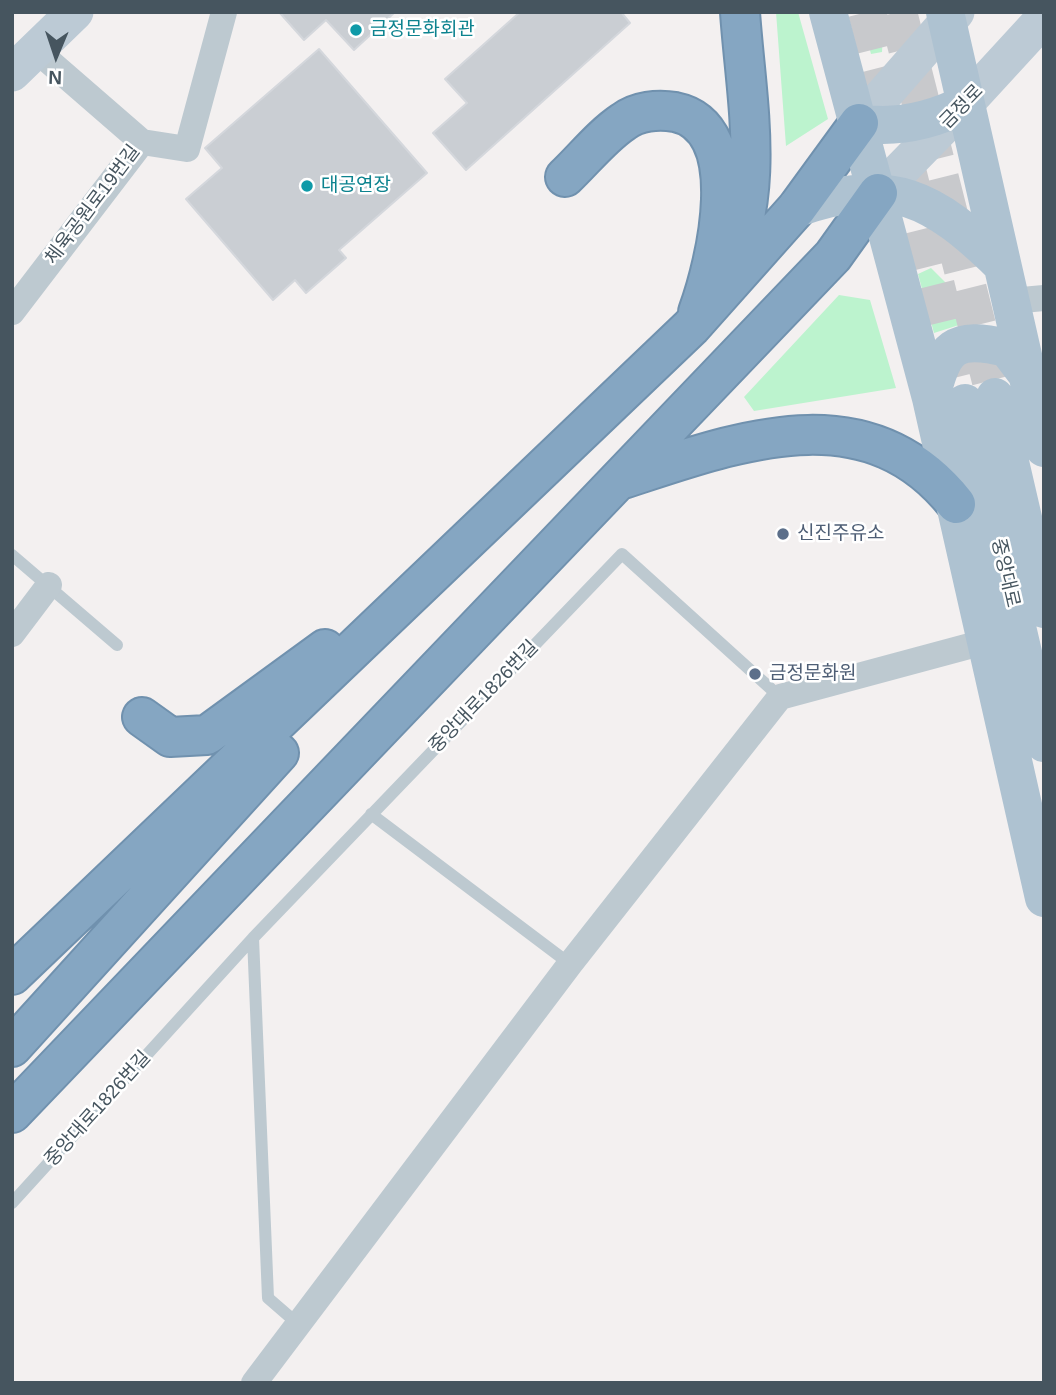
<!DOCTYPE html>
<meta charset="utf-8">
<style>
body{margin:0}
#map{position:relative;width:1056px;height:1395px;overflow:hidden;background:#f3f0f0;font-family:Helvetica,sans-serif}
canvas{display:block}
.frame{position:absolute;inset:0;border:14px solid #46555f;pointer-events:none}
.north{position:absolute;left:21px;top:21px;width:70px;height:70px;-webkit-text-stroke:5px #fff;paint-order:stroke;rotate:182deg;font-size:19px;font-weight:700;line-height:28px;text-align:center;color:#46555f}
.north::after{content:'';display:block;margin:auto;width:24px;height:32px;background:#46555f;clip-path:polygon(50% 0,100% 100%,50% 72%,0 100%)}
</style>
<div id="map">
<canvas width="1056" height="1395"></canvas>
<div class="frame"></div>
<div class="north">N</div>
</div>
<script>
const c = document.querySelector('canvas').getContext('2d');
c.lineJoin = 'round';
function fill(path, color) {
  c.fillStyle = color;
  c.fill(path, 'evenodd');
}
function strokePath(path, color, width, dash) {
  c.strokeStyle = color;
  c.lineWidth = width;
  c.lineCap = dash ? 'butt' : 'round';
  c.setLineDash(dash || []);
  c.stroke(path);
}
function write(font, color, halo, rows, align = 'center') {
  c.font = font + ' Helvetica,"Noto Sans KR",sans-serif';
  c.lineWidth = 5;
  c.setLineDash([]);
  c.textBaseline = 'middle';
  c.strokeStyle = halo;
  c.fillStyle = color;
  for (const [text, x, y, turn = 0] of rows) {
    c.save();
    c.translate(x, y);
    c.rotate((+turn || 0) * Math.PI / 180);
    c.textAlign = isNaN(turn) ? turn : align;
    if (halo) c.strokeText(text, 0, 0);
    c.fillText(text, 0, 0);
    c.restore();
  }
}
const green = new Path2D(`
 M776,12H798L828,119L786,146Z
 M860,12H884L882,52L871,54Z
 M931,268L981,318L934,333L918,274Z
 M839,295L870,300L896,388L754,411L744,397Z`);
const building = new Path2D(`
 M279,12H395L354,50L326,20L304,40Z
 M520,12H621L630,23L466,170L433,133L467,103L445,79Z
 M319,49L427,173L339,250L346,258L306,293L295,280L273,300L186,199L222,168L205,148Z`);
const primaryTunnel = new Path2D(`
 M867,12L894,119
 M898,12L995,397
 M908,174L965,403`);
const service = new Path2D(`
 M12,555L117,645
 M371,814L570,964
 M253,938L268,1298L298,1324
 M12,1203L253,938L622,554L780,697`);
const minor = new Path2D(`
 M36,50L142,142
 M142,142L187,149L224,12
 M1011,301L1044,298
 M12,312L142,142
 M12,634L49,585
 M254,1383L570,964L780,697L988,641`);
const secondary = new Path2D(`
 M12,73L75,12
 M859,123L956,12
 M878,193L965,104L1044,18`);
const primary = new Path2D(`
 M828,12L931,398L1044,898
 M945,12L1044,448
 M859,123C897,129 931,121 965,104
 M797,208C892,175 933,198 1001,264
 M995,397L1044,609
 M931,398C943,347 953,335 1007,348L1026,373
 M965,403L1044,743`);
const motorway = new Path2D(`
 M565,177C584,159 602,136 623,122C637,111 658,109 675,112C749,127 716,263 698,312
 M725,275C767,195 746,99 740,12
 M623,479C737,442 866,391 956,504
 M142,717L170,737L207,735L325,649
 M12,975L691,327L797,208L859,123
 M12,1047L279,753
 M12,1113L833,256L878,193`);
const markers = [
 [356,30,7,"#0f9aa8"],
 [307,186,7,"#0f9aa8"],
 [783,534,7,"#5c6f8a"],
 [755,674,7,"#5c6f8a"]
];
const cultureNames = [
 ["금정문화회관",370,30],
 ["대공연장",321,186]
];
const streetNames = [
 ["금정로",962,107,-46],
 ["체육공원로19번길",93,205,-53],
 ["중앙대로",1005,573,77],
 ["중앙대로1826번길",484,697,-46],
 ["중앙대로1826번길",98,1109,-48]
];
const serviceNames = [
 ["신진주유소",797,534],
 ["금정문화원",769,674]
];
fill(green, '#bcf3ce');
fill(building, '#caced3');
strokePath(building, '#d4d7dc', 2);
strokePath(primaryTunnel, '#c8c9cc', 38, [38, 19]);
strokePath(motorway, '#7091ae', 42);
strokePath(service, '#bdc9d0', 12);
strokePath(minor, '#bdc9d0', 26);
strokePath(secondary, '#bccad5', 37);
strokePath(primary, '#aec2d1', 38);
strokePath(motorway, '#85a6c2', 38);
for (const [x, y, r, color] of markers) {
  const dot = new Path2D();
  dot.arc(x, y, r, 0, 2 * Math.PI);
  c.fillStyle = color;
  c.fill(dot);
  strokePath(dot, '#fff', 2.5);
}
write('19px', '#0d838f', '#fff', cultureNames, 'left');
write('19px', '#46555f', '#fff', streetNames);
write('19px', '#4e5e75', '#fff', serviceNames, 'left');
</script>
